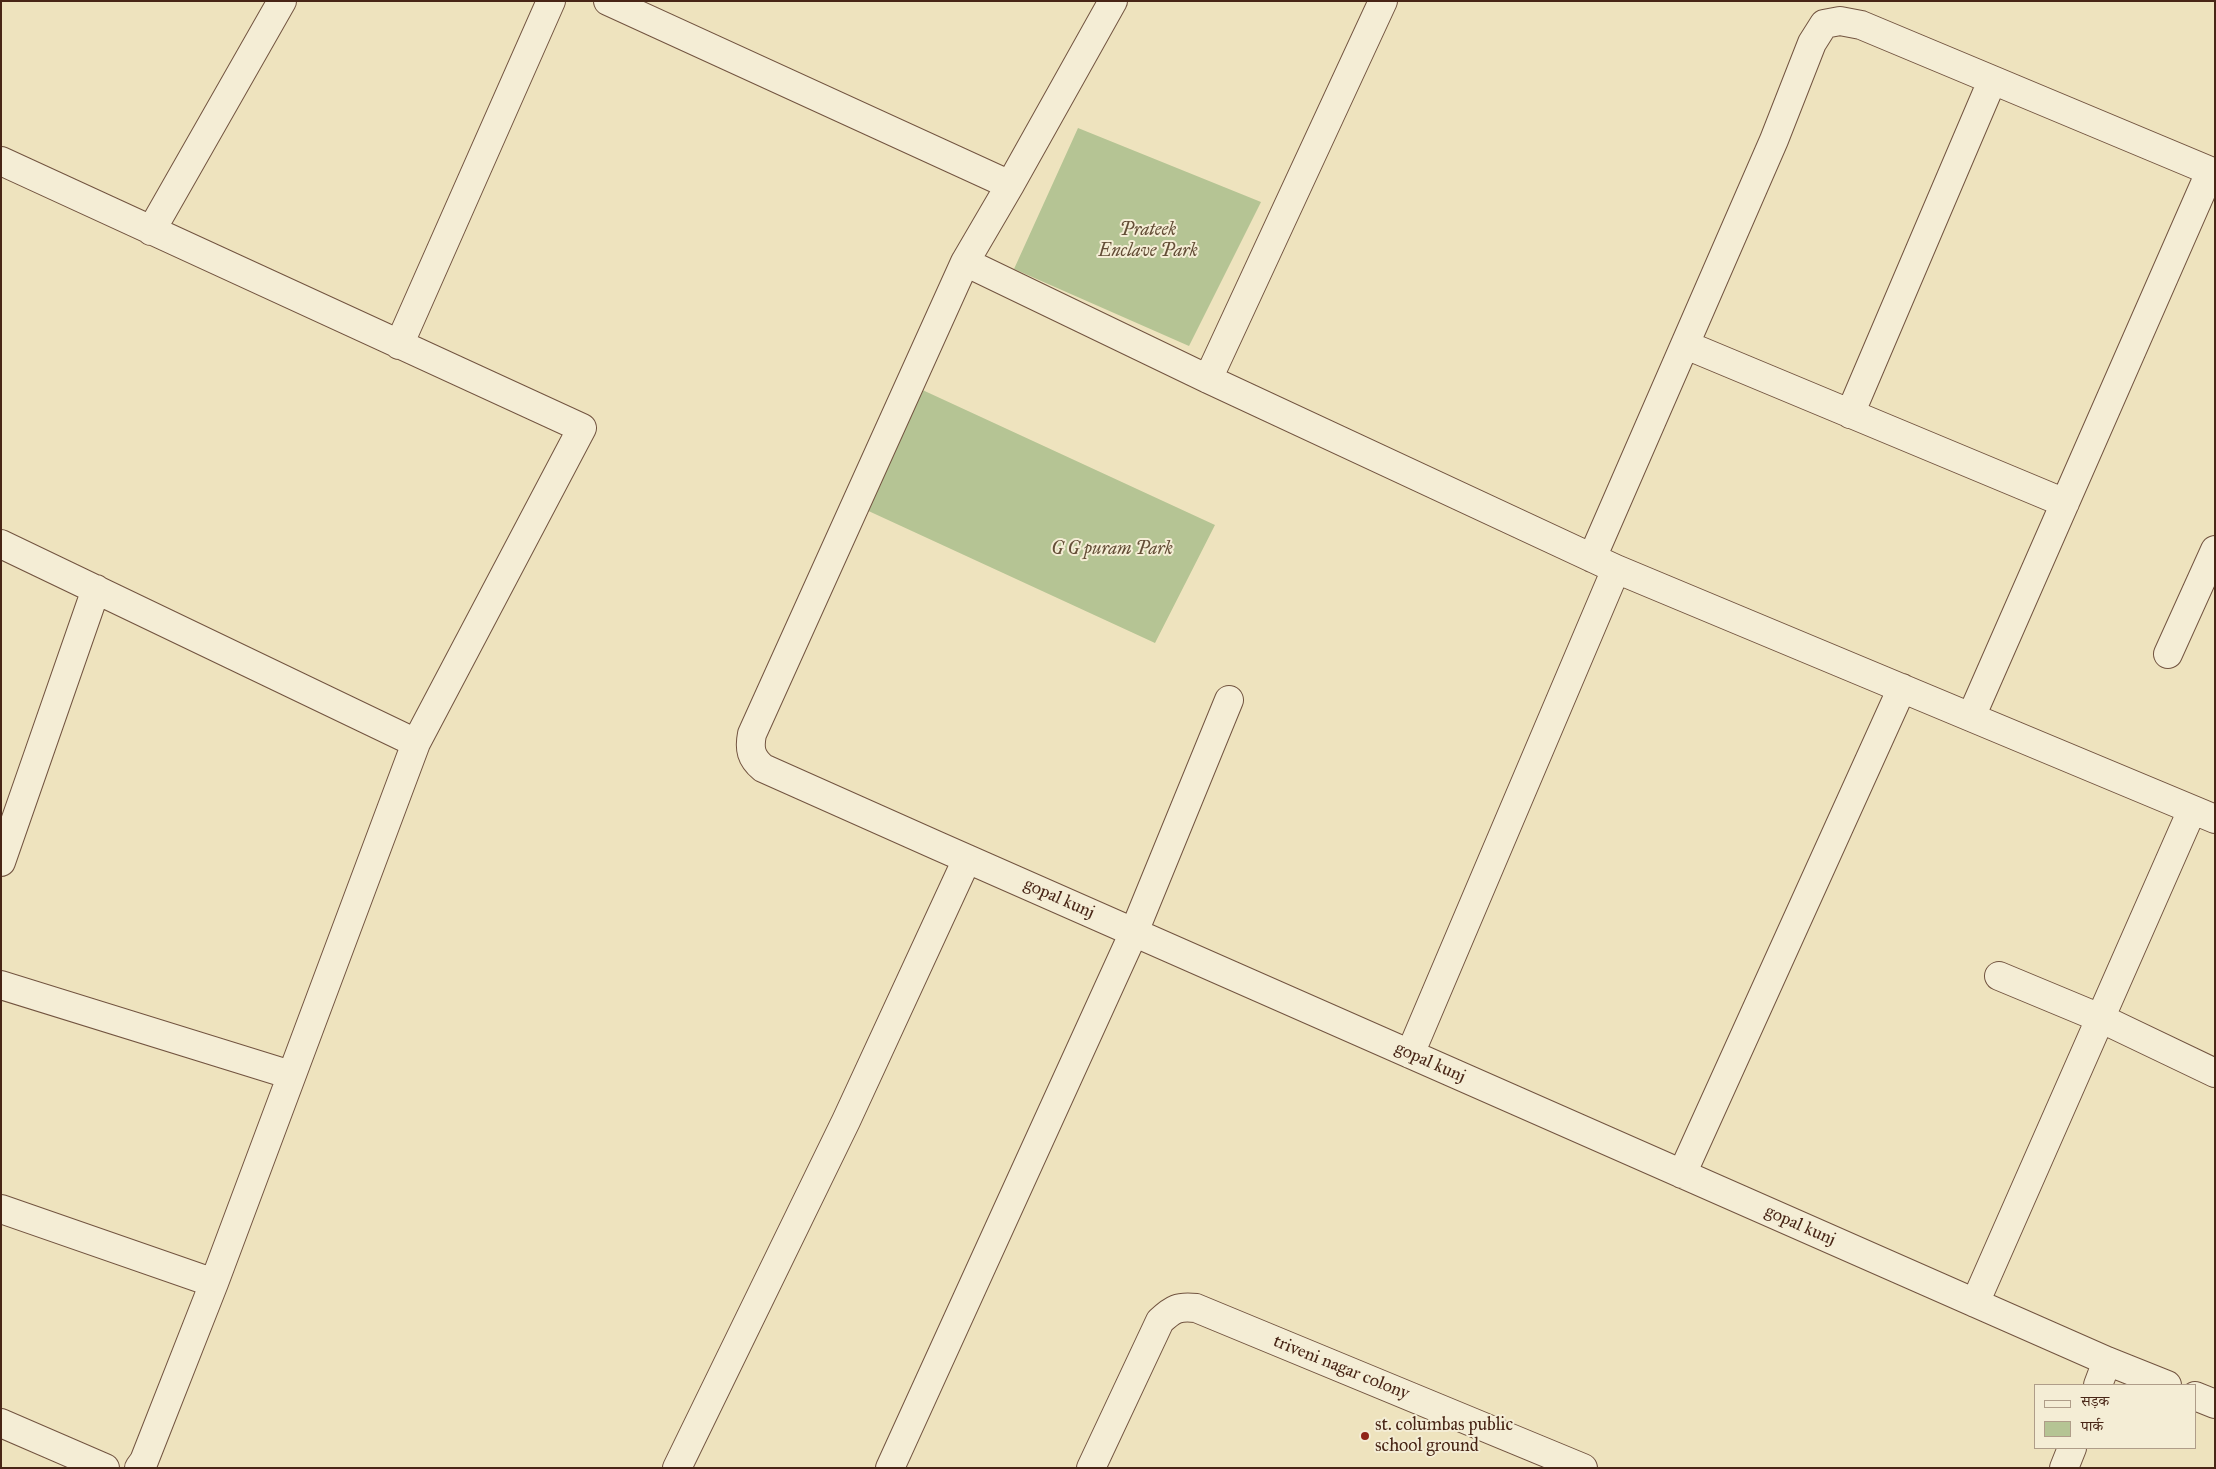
<!DOCTYPE html>
<meta charset="utf-8">
<style>
body{margin:0}
#map{position:relative;width:2216px;height:1469px;overflow:hidden;background:#eee3be;font-family:"IM FELL Great Primer","Noto Serif Devanagari",serif}
canvas{display:block}
.frame{position:absolute;inset:0;border:2px solid #482516;pointer-events:none}
.legend{position:absolute;left:2034px;top:1384px;width:162px;height:65px;box-sizing:border-box;background:#f4edd5;border:1px solid #af9d89;margin:0;padding:6px 9px;list-style:none;font-size:15px;color:#482516}
.legend li{display:flex;align-items:center;gap:10px;height:25px}
.legend b{width:25px;border:1px solid #af9d89}
</style>
<div id="map">
<canvas width="2216" height="1469"></canvas>
<div class="frame"></div>
<ul class="legend">
<li><b style="height:6px;background:#f4edd5"></b>सड़क</li>
<li><b style="height:14px;background:#b5c494"></b>पार्क</li>
</ul>
</div>
<script>
const c = document.querySelector('canvas').getContext('2d');
c.lineJoin = 'round';
function fill(path, color) {
  c.fillStyle = color;
  c.fill(path, 'evenodd');
}
function strokePath(path, color, width, dash) {
  c.strokeStyle = color;
  c.lineWidth = width;
  c.lineCap = dash ? 'butt' : 'round';
  c.setLineDash(dash || []);
  c.stroke(path);
}
function write(font, color, halo, rows, align = 'center') {
  c.font = font + ' "IM FELL Great Primer",serif';
  c.lineWidth = 4;
  c.setLineDash([]);
  c.textBaseline = 'middle';
  c.strokeStyle = halo;
  c.fillStyle = color;
  for (const [text, x, y, turn = 0] of rows) {
    c.save();
    c.translate(x, y);
    c.rotate((+turn || 0) * Math.PI / 180);
    c.textAlign = isNaN(turn) ? turn : align;
    if (halo) c.strokeText(text, 0, 0);
    c.fillText(text, 0, 0);
    c.restore();
  }
}
const green = new Path2D(`
 M1078,128L1261,202L1189,346L1014,269Z
 M916,387L1215,525L1155,643L862,508Z`);
const street = new Path2D(`
 M608,1L1010,185L965,262L752,734C749,749 751,758 763,768L938,846L2107,1361L2167,1385
 M1,161L582,428L416,743L214,1283L144,1461L139,1468
 M1010,185L1113,1
 M151,231L282,1
 M965,262L1208,379L1616,569L2215,819
 M399,345L551,1
 M1686,345L2065,503
 M1208,379L1383,1
 M1850,414L1992,81
 M1,544L416,743
 M1592,558L1774,140L1812,43L1824,24L1840,21L1861,25L2215,173
 M2168,654L2215,550
 M1971,717L2210,172
 M1,862L96,589
 M1999,976L2100,1018L2215,1073
 M1,985L291,1075
 M1410,1054L1616,569
 M1682,1174L1902,688
 M1,1209L214,1283
 M1975,1303L2192,810
 M2098,1385L2107,1361
 M2195,1396L2215,1404
 M1,1423L105,1468
 M677,1468L846,1121L967,859
 M890,1468L1134,932L1229,700
 M1091,1468L1160,1321C1173,1309 1178,1306 1196,1308L1583,1468
 M2064,1468L2072,1448`);
const markers = [
 [1365,1436,5,"#8f2418"]
];
const parkNames = [
 ["Prateek",1148,231],
 ["Enclave Park",1148,252],
 ["G G puram Park",1112,550]
];
const streetNames = [
 ["gopal kunj",1059,899,24],
 ["gopal kunj",1430,1063,24],
 ["gopal kunj",1800,1226,24],
 ["triveni nagar colony",1341,1368,22]
];
const poiNames = [
 ["st. columbas public",1375,1426],
 ["school ground",1375,1447]
];
fill(green, '#b5c494');
strokePath(street, '#725440', 30);
strokePath(street, '#f4edd5', 28);
for (const [x, y, r, color] of markers) {
  const dot = new Path2D();
  dot.arc(x, y, r, 0, 2 * Math.PI);
  c.fillStyle = color;
  c.fill(dot);
  strokePath(dot, '#f4edd5', 2);
}
write('italic 18px', '#634d36', '#f4edd5', parkNames);
write('18px', '#482516', '#f4edd5', streetNames);
write('18px', '#482516', '#f4edd5', poiNames, 'left');
</script>
